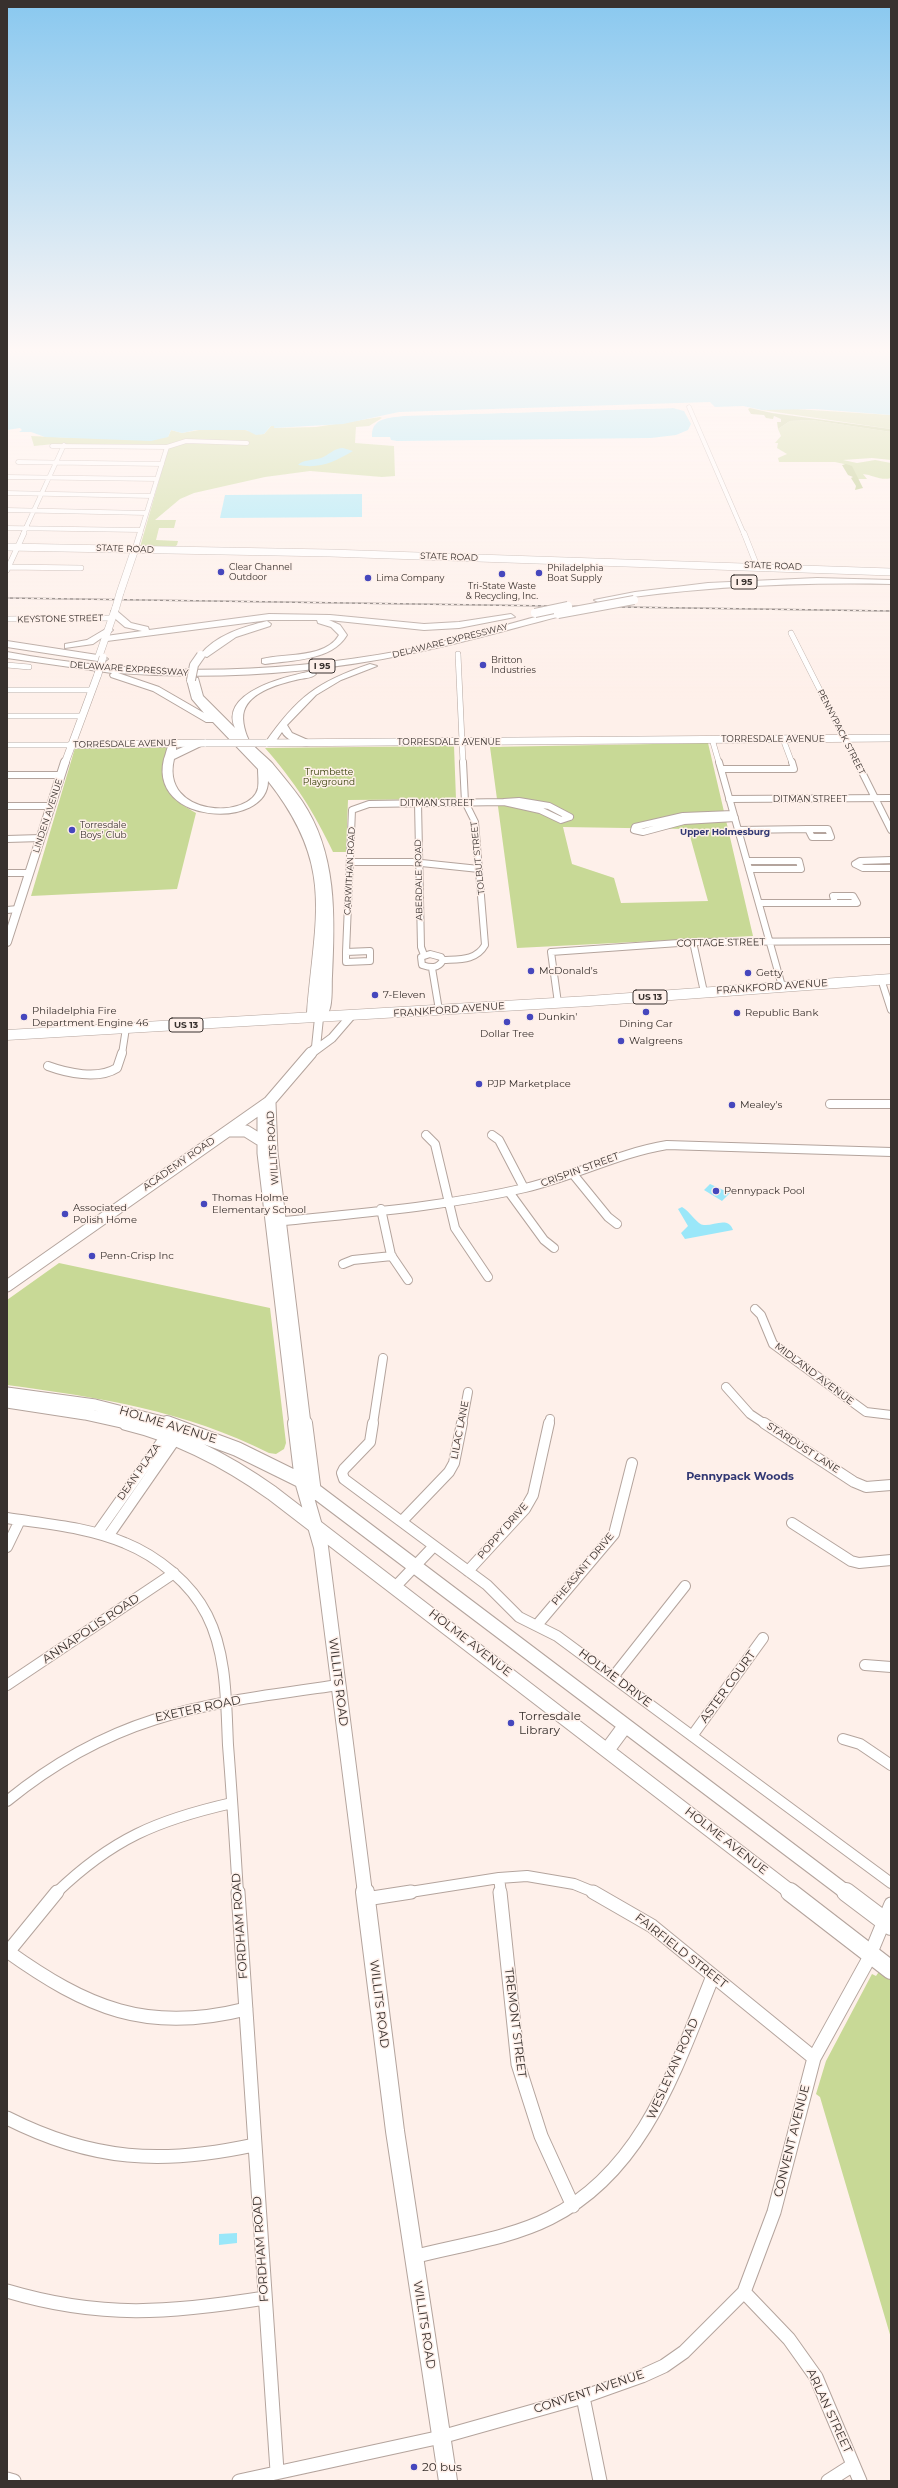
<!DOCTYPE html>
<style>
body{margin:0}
#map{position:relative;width:898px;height:2488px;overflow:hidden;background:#fef0ea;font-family:Montserrat,sans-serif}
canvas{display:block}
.frame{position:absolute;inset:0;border:8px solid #38312e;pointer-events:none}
</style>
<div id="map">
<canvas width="898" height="2488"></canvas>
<div class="frame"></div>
</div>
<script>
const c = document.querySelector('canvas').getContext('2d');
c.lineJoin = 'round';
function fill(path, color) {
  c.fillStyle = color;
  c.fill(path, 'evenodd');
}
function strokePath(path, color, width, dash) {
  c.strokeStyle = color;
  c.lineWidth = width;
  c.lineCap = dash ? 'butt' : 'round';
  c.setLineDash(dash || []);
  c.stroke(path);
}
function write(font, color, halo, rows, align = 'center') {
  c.font = font + ' Montserrat,sans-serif';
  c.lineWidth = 3;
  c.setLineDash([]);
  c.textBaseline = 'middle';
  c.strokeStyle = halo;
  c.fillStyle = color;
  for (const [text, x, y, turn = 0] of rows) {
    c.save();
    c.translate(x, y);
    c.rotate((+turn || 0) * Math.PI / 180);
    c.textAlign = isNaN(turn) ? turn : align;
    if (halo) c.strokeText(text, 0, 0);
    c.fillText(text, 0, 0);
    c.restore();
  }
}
const green = new Path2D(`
 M779,408L891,415V429L762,410Z
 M380,417L382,418L369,426L356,427L355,443L394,446L395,476L382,477L310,471L265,477L194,493L180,499L155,520H176L174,528H159L156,540L178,541L177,545L173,548L140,547L168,449L54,444L34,446L31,436L78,438L168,437L171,430L182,433C201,429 226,427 245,430C252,431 256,435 264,434L271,426H275V428L316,427Z
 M812,420L891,432V460L872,458L843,460L857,463L875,460L891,463V478C881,481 873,475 863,474L867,479H858L844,464L835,462H779L778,458L787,454L777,448L778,443H775L781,436L778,429L790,421Z
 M708,743L753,936L517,948L490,747ZM563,827L688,829L708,901L621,903L614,878L572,864Z
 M454,746L456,799L348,800L346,852H333C314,812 295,782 265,748Z
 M167,747C159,782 164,795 196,813L177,889L31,896L75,748Z
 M59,1263L270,1308L286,1443L284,1449L276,1454L269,1453C186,1411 98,1397 7,1385V1300Z
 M880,1970L891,1979V2338L820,2097L816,2094L826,2061L872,1974L876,1976Z`);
const forest = new Path2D(`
 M750,408L772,413L891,429V432L812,420L790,421L778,429L777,422H781V419L774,416L773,419L766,418L764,415L751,414L748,409Z
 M846,464L852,466L863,488L855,490L856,486L851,478L853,477L848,475L842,465Z`);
const water = new Path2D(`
 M7,353H891V415L815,409L762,410L743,406L715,407L710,402L399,412L343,424L274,428V426H271L264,434L256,435L246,430H196L182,433L171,430L168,437L151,441L45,437L31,432H19L22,430L20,428L7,430Z
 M673,408L684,411L691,424L688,430L676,435L651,438L397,441L391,440L390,437H372C371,417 390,418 404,416Z
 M343,448L353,451C334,462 320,469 298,465C302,460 314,460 321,458C329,455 334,448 343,448Z
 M362,494V517L220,518L225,495Z
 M710,1184L730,1193L722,1201L704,1190Z
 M682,1207C690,1211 697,1225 704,1225C714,1226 728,1216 733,1230L685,1239L681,1233L688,1226L678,1209Z
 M237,2233V2243L219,2245V2234Z`);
const pier = new Path2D(`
 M700,404L698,406L676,407V408L430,415L429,412Z`);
const streetFar5 = new Path2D(`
 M689,407L744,534
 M52,446L167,447L186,441L247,443
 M18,462L162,464
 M7,477L157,479
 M7,493L152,496
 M7,510L146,513
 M7,528L140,530
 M23,534L64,445
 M140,534L167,447`);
const streetFar4 = new Path2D(`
 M744,533L757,566
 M135,549L140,533
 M7,567L81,568
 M7,570L24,533
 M7,619L112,618
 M791,633L857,763
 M458,654L463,763
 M7,665L29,667
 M7,690H90
 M7,716H82
 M712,739L719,763
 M783,739L792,763
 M7,745H71`);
const streetFar3 = new Path2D(`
 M719,762L782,986
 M857,762L891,830
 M721,769H794L792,762
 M7,775H61
 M729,799L891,798
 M519,801L549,806L570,817L561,820L540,810L504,802Z
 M418,803L421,947L424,955
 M7,806H51
 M733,814L683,816L635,827L634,830L643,832L684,821L735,818
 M808,829H828L831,837H812Z
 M738,830L808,829
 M7,839L41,838
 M891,860L860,861L855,864L863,868H891
 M747,861H799L801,869H749
 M350,862H412L479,869
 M7,873H29
 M833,896H853L857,903H835Z
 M759,903H835
 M7,910L18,909
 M693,942L704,992
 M370,951V961L346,962V952Z
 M346,952L352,810L369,804L504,802
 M430,954L441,957L443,960C438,969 431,968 422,965L421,957Z
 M443,960C459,959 476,961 485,945L475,822L465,802L463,762
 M432,968L439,1010
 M881,979L891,1010
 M558,1003L551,952L693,942L891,941
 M122,1054L126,1028`);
const streetFar2 = new Path2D(`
 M48,1066C67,1073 98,1080 117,1068L122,1053
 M830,1104H891
 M426,1135L435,1144L455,1228L488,1277
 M492,1135L499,1140L524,1188
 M573,1174L608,1217L617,1224
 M509,1192L544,1240L554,1248
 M381,1209L391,1255L408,1280
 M275,1222C358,1213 443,1207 525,1188C573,1177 618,1153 667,1145L891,1152
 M343,1264L353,1260L392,1256
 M755,1309L761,1315L773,1344L866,1412L891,1415
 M726,1387L750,1414L765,1424
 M373,1424L383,1358
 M462,1424L468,1392
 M549,1424L550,1419`);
const streetFar1 = new Path2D(`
 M373,1423L370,1442L344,1469L342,1473L344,1479L487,1585L519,1617L557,1636L891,1883
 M764,1423L854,1482L866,1487L891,1485
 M7,1518C46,1524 88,1527 125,1543C157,1556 191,1583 207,1615C227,1654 226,1703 228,1745C232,1795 235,1844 238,1893
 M402,1521L449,1472L454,1463L462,1423
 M792,1523L851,1561L859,1563L891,1560
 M98,1532L168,1433
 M109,1535L177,1437
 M7,1547L20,1520
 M468,1571L525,1509L533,1495L549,1423
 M396,1586L434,1546
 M537,1625L614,1534L632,1463
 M865,1665L891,1667
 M613,1677L685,1586
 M7,1685L174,1573
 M692,1736L763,1638
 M843,1739L860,1744L891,1765
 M7,1801C116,1712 205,1704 339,1685
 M499,1878L501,1893
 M56,1893C112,1839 157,1820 232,1803
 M404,1893L499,1878L527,1876L574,1884L596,1893`);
const street = new Path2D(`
 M238,1892L277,2471
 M500,1892L518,2064L541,2136L573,2206
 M593,1892L652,1926L814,2058
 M366,1899L411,1892
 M7,1951C87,2008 147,2034 246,2009
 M8,1952L57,1892
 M7,2118C92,2161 162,2165 254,2145
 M413,2257C458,2245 508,2239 550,2218C644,2171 676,2067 713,1976
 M7,2291C101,2319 170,2313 265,2298
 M744,2292L789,2339L816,2377L860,2481
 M583,2397L600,2481
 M7,2479L14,2481
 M239,2481L441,2437L583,2397L642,2376L664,2366L684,2352L744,2292L774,2212L814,2058L867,1962L891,1904
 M828,2481L853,2465`);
const secondaryFar4 = new Path2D(`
 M7,547L330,553L891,572
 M120,593L135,549
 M99,656L116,607
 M266,743L891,738
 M71,745L206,743
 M65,763L98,674`);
const secondaryFar3 = new Path2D(`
 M7,942L65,762
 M313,1052L332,1038L351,1016
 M310,1054L316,1047L319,1018`);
const secondaryFar2 = new Path2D(`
 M269,1102L263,1118V1153L295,1424
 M270,1103L272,1153L305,1424
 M229,1131H246L262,1141
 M7,1286L269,1102L311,1053
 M7,1393L95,1405L170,1424
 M7,1402L85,1414L130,1424`);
const secondaryFar1 = new Path2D(`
 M126,1423C180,1436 227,1461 272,1493L792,1893
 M167,1423L237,1449L302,1481L847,1893
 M295,1423L302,1481L321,1547L365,1893
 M305,1423L314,1493
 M608,1749L625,1726`);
const secondary = new Path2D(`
 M365,1892L395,2131L448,2481
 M790,1892L891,1970
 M846,1892L891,1926`);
const primary = new Path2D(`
 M7,1035L589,1001L891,979`);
const highway = new Path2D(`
 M817,578L891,580V584C792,582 695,587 598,602L594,600L635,592L708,583Z
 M111,611H117L131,623L148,627L149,630L269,614L330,615L424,624L459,622L511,614L515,617L459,628L424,630L329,620L340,625L347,635C332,661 292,660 265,664L262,663V659C285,653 325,659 339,635L331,627L318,623L317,620H269L107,641L103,637L93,644L65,648V644L87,640L109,627L113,630L106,636L142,631L125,627L111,615Z
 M558,611L561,612V616C510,629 459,644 408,654C312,674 215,680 118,673L159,687L204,713L192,699L187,680L191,677L198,678L203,696L235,728C219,691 289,676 312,671L316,674C313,678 305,678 300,679C282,683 250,691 244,711C241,720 246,736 250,742C256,749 265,756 272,763C282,775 293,788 302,801C337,853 335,916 332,976C331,989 335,1017 319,1022L307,1013C315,915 335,866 268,781C268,830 148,825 164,759C166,754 167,747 170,742H176V750L197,741H203V745L174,759C160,817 251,820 258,788C259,782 258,775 258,769L213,722H206L153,691L111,677L110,675L112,673L7,658V652C140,677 273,675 406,650C457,640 507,624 558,611Z
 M267,621L271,624L270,626L236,637L207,657L200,655C216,635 243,627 267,621Z
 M7,641L104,656L108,659L104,662L7,647Z
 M370,664L377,666L341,680L316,695L287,725L292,733L310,741V745C302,747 286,740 282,732L273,745H267L265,743C297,697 317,682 370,664Z`);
const rail = new Path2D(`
 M7,598L891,611`);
const secondaryBridge = new Path2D(`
 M116,607L120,593
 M98,674L103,657
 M206,743H266`);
const highwayBridge = new Path2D(`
 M535,613L568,606
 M558,614L634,600
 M191,680L194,665L201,655`);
const markers = [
 [221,572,4,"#4647bd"],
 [539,573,4,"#4647bd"],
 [502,574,4,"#4647bd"],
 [368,578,4,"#4647bd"],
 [483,665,4,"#4647bd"],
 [72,830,4,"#4647bd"],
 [531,971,4,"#4647bd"],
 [748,973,4,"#4647bd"],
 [375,995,4,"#4647bd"],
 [646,1012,4,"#4647bd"],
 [737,1013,4,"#4647bd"],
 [24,1017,4,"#4647bd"],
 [530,1017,4,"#4647bd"],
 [507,1022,4,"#4647bd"],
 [621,1041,4,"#4647bd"],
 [479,1084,4,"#4647bd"],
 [732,1105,4,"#4647bd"],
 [716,1191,4,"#4647bd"],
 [204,1204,4,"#4647bd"],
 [65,1214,4,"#4647bd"],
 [92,1256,4,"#4647bd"],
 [511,1723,4,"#4647bd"],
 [414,2467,4,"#4647bd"]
];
const farStreetnames = [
 ["STATE ROAD",125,549,2],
 ["STATE ROAD",449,557,2],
 ["STATE ROAD",773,566,2],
 ["KEYSTONE STREET",60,619,-1],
 ["DELAWARE EXPRESSWAY",450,641,-14],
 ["DELAWARE EXPRESSWAY",129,669,4],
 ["PENNYPACK STREET",841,732,63],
 ["TORRESDALE AVENUE",773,739],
 ["TORRESDALE AVENUE",449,742],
 ["TORRESDALE AVENUE",125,744,-1],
 ["DITMAN STREET",810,799],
 ["DITMAN STREET",437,803],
 ["LINDEN AVENUE",48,816,-72],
 ["TOLBUT STREET",478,858,-96],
 ["CARWITHAN ROAD",350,871,-87],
 ["ABERDALE ROAD",419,880,-91]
];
const farPoinames = [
 ["Clear Channel",229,567],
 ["Outdoor",229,577],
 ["Philadelphia",547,568],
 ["Boat Supply",547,578],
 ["Lima Company",376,578],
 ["Tri-State Waste",502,586,"center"],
 ["& Recycling, Inc.",502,596,"center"],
 ["Britton",491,660],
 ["Industries",491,670],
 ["Torresdale",80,825],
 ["Boys' Club",80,835]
];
const shields = [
 [744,582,26],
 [322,666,26],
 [650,997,34],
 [186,1025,34]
];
const shieldNames = [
 ["I 95",744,582],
 ["I 95",322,666],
 ["US 13",650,997],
 ["US 13",186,1025]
];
const farParknames = [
 ["Trumbette",329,772],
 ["Playground",329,782]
];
const farNeighbourhoodnames = [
 ["Upper Holmesburg",725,832]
];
const streetNames = [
 ["COTTAGE STREET",721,943,-1],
 ["FRANKFORD AVENUE",772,987,-4],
 ["FRANKFORD AVENUE",449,1010,-4],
 ["WILLITS ROAD",273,1148,-94],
 ["ACADEMY ROAD",179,1164,-35],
 ["CRISPIN STREET",580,1170,-20],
 ["MIDLAND AVENUE",814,1374,37],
 ["LILAC LANE",460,1430,-79],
 ["STARDUST LANE",803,1448,33],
 ["DEAN PLAZA",139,1472,-55],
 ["POPPY DRIVE",503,1531,-49],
 ["PHEASANT DRIVE",583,1569,-50]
];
const poiNames = [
 ["McDonald's",539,971],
 ["Getty",756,973],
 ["7-Eleven",383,995],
 ["Philadelphia Fire",32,1011],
 ["Department Engine 46",32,1023],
 ["Republic Bank",745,1013],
 ["Dunkin'",538,1017],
 ["Dining Car",646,1024,"center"],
 ["Dollar Tree",507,1034,"center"],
 ["Walgreens",629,1041],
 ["PJP Marketplace",487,1084],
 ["Mealey's",740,1105],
 ["Pennypack Pool",724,1191],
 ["Thomas Holme",212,1198],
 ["Elementary School",212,1210],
 ["Associated",73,1208],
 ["Polish Home",73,1220],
 ["Penn-Crisp Inc",100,1256]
];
const neighbourhoodNames = [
 ["Pennypack Woods",740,1477]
];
const nearStreetnames = [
 ["HOLME AVENUE",168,1425,17],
 ["ANNAPOLIS ROAD",91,1629,-34],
 ["HOLME AVENUE",470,1643,38],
 ["HOLME DRIVE",615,1678,37],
 ["WILLITS ROAD",338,1682,83],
 ["ASTER COURT",728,1687,-54],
 ["EXETER ROAD",198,1709,-12],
 ["HOLME AVENUE",726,1841,38],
 ["FORDHAM ROAD",240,1926,-94],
 ["FAIRFIELD STREET",681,1951,38],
 ["WILLITS ROAD",379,2004,83],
 ["TREMONT STREET",515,2023,83],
 ["WESLEYAN ROAD",673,2069,-66],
 ["CONVENT AVENUE",792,2141,-76],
 ["FORDHAM ROAD",261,2249,-94],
 ["WILLITS ROAD",424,2325,81],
 ["CONVENT AVENUE",589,2392,-18],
 ["ARLAN STREET",829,2411,65]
];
const nearPoinames = [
 ["Torresdale",519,1716],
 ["Library",519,1730],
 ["20 bus",422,2467]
];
fill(green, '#c8d996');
fill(forest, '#b4c67c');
fill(water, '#9ae7f9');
fill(pier, '#fef0ea');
strokePath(streetFar5, '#b4a49d', 5);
strokePath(streetFar4, '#b4a49d', 6);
strokePath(streetFar3, '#b4a49d', 8);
strokePath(streetFar2, '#b4a49d', 10);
strokePath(streetFar1, '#b4a49d', 12);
strokePath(street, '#b4a49d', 15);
strokePath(secondaryFar4, '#b4a49d', 8);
strokePath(secondaryFar3, '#b4a49d', 10);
strokePath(secondaryFar2, '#b4a49d', 13);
strokePath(secondaryFar1, '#b4a49d', 16);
strokePath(secondary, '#b4a49d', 20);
strokePath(primary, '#b4a49d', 11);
strokePath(highway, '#b4a49d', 2);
strokePath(streetFar5, '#fff', 4);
strokePath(streetFar4, '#fff', 5);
strokePath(streetFar3, '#fff', 6);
strokePath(streetFar2, '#fff', 8);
strokePath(streetFar1, '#fff', 10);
strokePath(street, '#fff', 13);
strokePath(secondaryFar4, '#fff', 7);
strokePath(secondaryFar3, '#fff', 8);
strokePath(secondaryFar2, '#fff', 11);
strokePath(secondaryFar1, '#fff', 14);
strokePath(secondary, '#fff', 18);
strokePath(primary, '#fff', 10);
fill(highway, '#fff');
strokePath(rail, '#766c68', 1.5);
strokePath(rail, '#fef0ea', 1, [3]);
strokePath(secondaryBridge, '#b4a49d', 8, []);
strokePath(highwayBridge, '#b4a49d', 10, []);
strokePath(secondaryBridge, '#fff', 7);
strokePath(highwayBridge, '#fff', 8);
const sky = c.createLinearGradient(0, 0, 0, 702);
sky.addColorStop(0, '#89c8ef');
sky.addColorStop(0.5, '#fff8f6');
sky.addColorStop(1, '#fff8f600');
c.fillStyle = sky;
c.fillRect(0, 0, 898, 702);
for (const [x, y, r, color] of markers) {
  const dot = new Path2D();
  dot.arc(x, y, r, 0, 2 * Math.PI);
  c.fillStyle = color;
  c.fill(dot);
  strokePath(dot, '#fef0ea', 1.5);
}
write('9px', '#38312e', '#fef0ea', farStreetnames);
write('9px', '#38312e', '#fef0ea', farPoinames, 'left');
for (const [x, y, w] of shields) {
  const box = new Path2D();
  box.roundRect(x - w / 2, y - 7, w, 14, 3);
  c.fillStyle = '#fef0ea';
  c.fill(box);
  strokePath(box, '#38312e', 1);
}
write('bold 9px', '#38312e', null, shieldNames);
write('9px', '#313b00', '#fef0ea', farParknames);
write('bold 9px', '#323873', '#fef0ea', farNeighbourhoodnames);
write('10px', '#38312e', '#fef0ea', streetNames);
write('10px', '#38312e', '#fef0ea', poiNames, 'left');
write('bold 11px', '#323873', '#fef0ea', neighbourhoodNames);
write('12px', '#38312e', '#fef0ea', nearStreetnames);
write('12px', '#38312e', '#fef0ea', nearPoinames, 'left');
</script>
